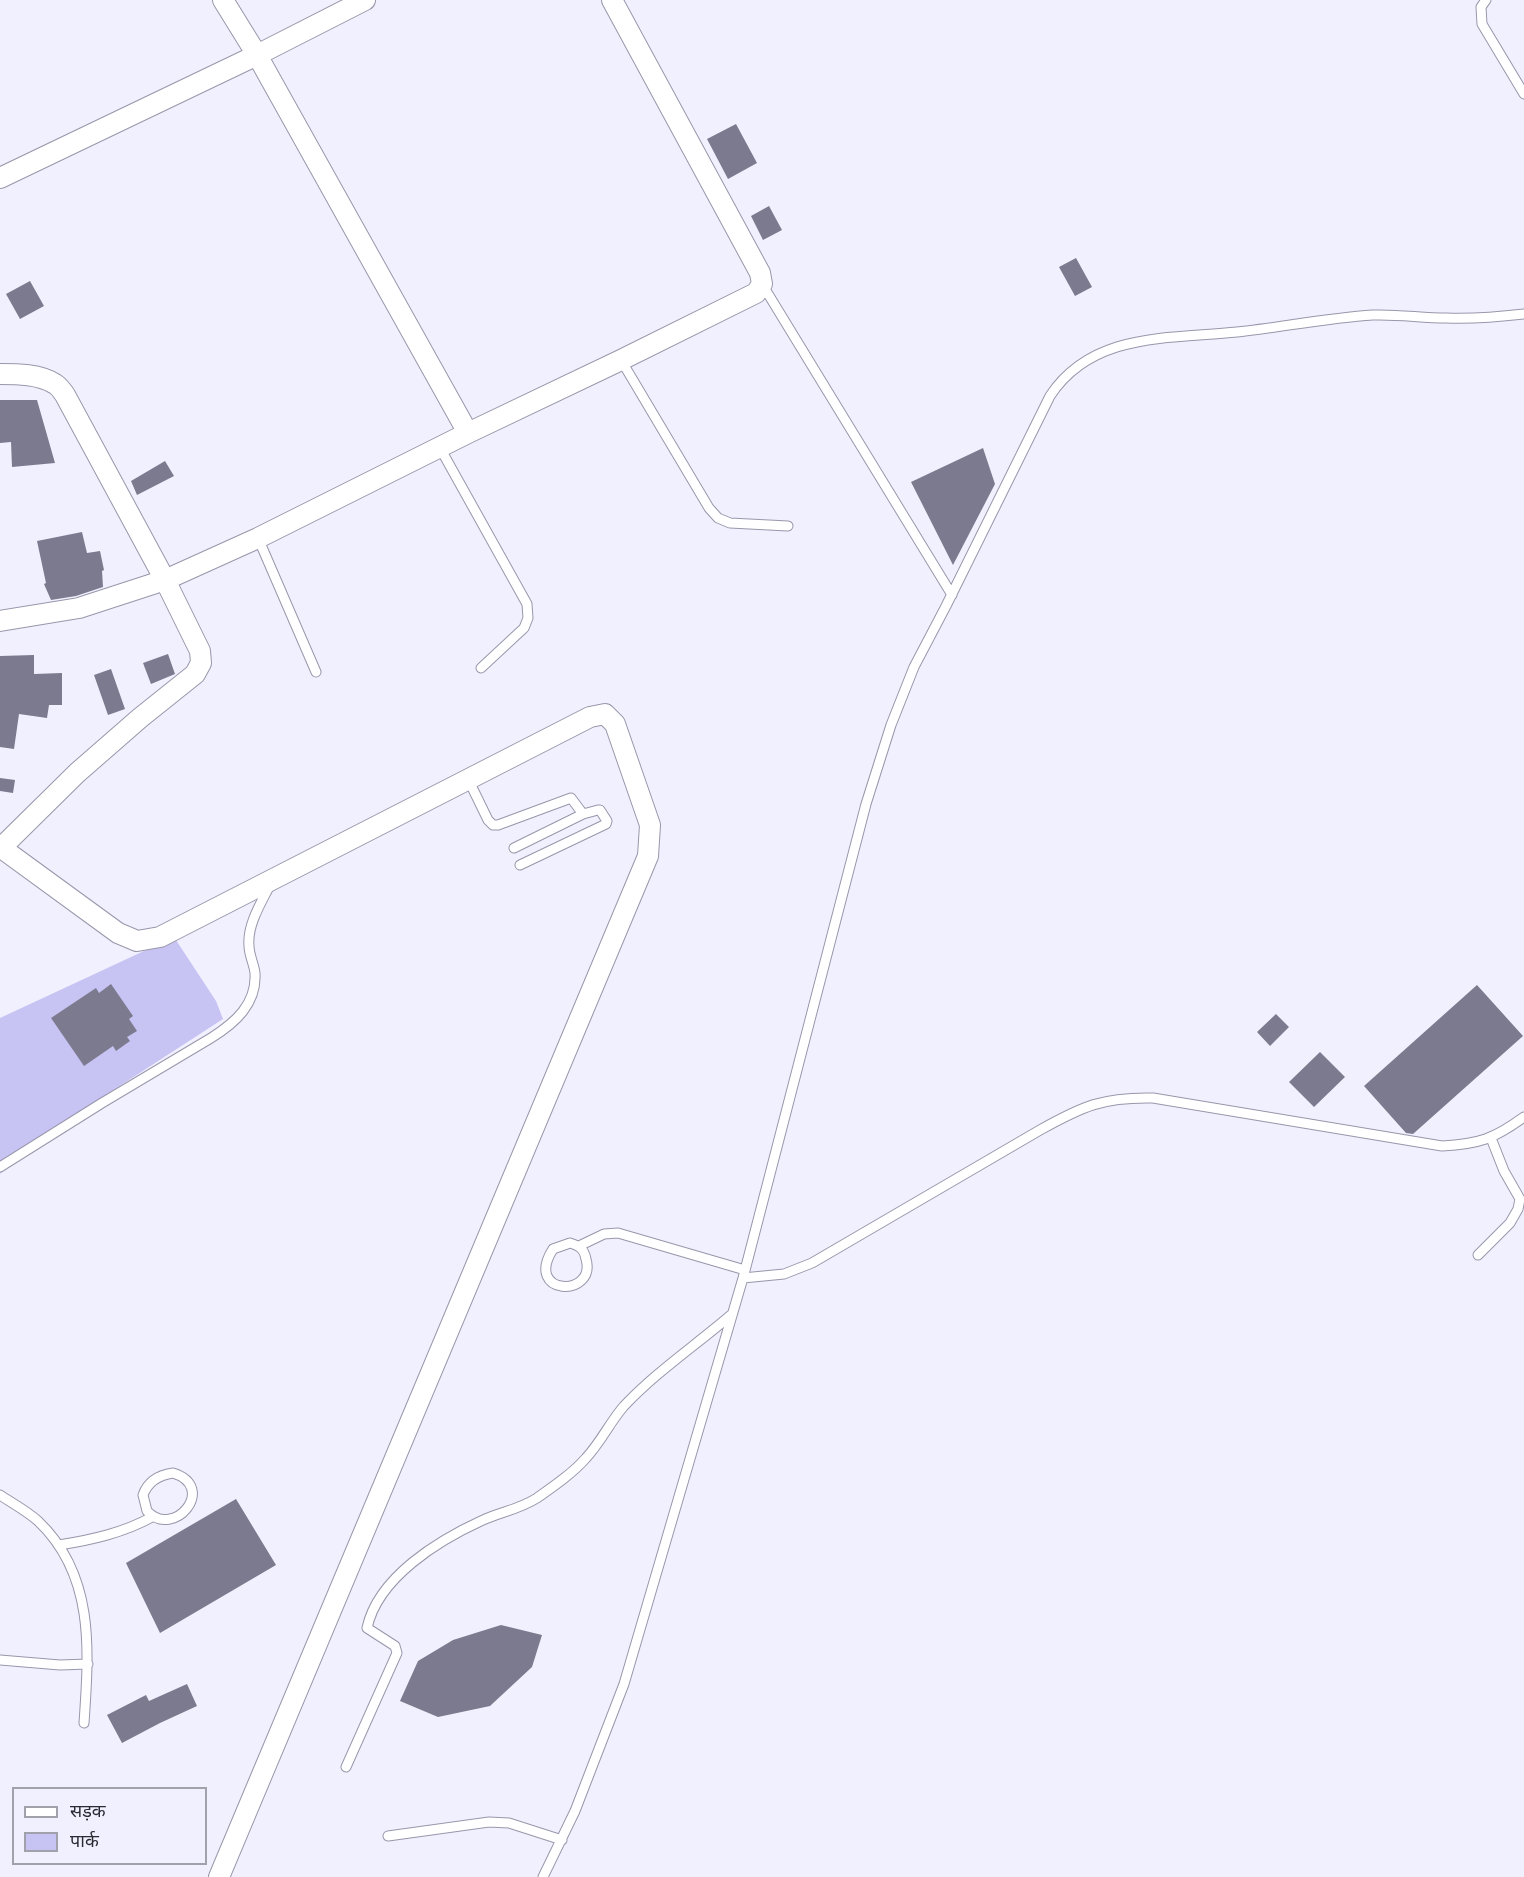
<!DOCTYPE html>
<meta charset="utf-8">
<style>
body{margin:0}
#map{position:relative;width:1524px;height:1877px;overflow:hidden;background:#f1f0fe;font-family:Roboto,"Noto Sans Devanagari",sans-serif}
canvas{display:block}
.legend{position:absolute;left:12px;top:1787px;width:195px;height:78px;box-sizing:border-box;background:#f1f0fe;border:2px solid #a1a1ac;margin:0;padding:8px 10px;list-style:none;font-size:18px;color:#2a2a32}
.legend li{display:flex;align-items:center;gap:12px;height:30px}
.legend b{width:30px;border:2px solid #a1a1ac}
</style>
<div id="map">
<canvas width="1524" height="1877"></canvas>
<ul class="legend">
<li><b style="height:8px;background:#fff"></b>सड़क</li>
<li><b style="height:16px;background:#c7c3f3"></b>पार्क</li>
</ul>
</div>
<script>
const c = document.querySelector('canvas').getContext('2d');
c.lineJoin = 'round';
function fill(path, color) {
  c.fillStyle = color;
  c.fill(path, 'evenodd');
}
function strokePath(path, color, width, dash) {
  c.strokeStyle = color;
  c.lineWidth = width;
  c.lineCap = dash ? 'butt' : 'round';
  c.setLineDash(dash || []);
  c.stroke(path);
}
const green = new Path2D(`
 M174,937L216,1001L223,1019L27,1146L0,1174V1018Z`);
const building = new Path2D(`
 M736,124L757,163L728,179L707,139Z
 M769,206L782,230L763,240L751,216Z
 M1076,258L1092,287L1075,296L1059,267Z
 M30,281L44,306L20,319L6,294Z
 M0,400H37L55,463L12,467L11,442L0,443Z
 M983,448L995,484L953,565L911,482Z
 M165,461L174,476L137,495L131,481Z
 M82,532L87,553L100,551L104,570L102,571L103,587L76,596L51,600L44,584L46,583L37,541Z
 M168,654L175,674L151,684L143,663Z
 M34,655V674L62,673V705H49L47,718L19,714L14,749L0,747V656Z
 M111,669L125,709L108,715L94,675Z
 M0,778L15,780L13,793L0,791Z
 M111,984L133,1016L129,1019L137,1031L127,1037L130,1041L116,1051L113,1046L84,1066L51,1018L96,988L99,993Z
 M1477,985L1523,1036L1413,1134L1406,1133L1364,1086Z
 M1276,1014L1289,1027L1270,1046L1257,1032Z
 M1320,1052L1345,1077L1314,1107L1289,1082Z
 M236,1499L276,1565L160,1633L126,1563Z
 M501,1625L542,1635L532,1667L490,1706L438,1717L400,1701L418,1661L453,1640Z
 M187,1684L197,1706L160,1723L122,1743L107,1715L146,1695L149,1701Z`);
const service = new Path2D(`
 M1486,0L1481,7L1482,24L1524,94
 M762,284L952,595
 M621,360L709,508L718,518L730,523L788,526
 M440,448L527,604L528,618L524,628L481,668
 M258,538L316,672
 M468,779L488,820L493,825H498L571,798L583,814L598,810H600L607,821L606,824L520,865
 M514,848L583,814
 M0,1167L102,1103L211,1038C235,1023 257,1004 255,973C254,964 249,955 249,946C247,925 261,903 270,885
 M570,1243C580,1246 584,1249 586,1259C597,1298 523,1296 553,1249Z
 M579,1246L604,1234L618,1233L745,1270
 M1478,1255L1510,1223L1518,1209L1520,1199L1504,1171L1491,1138
 M743,1278L784,1274L812,1263L1040,1130C1083,1106 1103,1097 1153,1098L1442,1146C1479,1144 1494,1139 1524,1117
 M173,1473C218,1487 174,1540 147,1511L143,1495C148,1481 159,1475 173,1473Z
 M0,1495C12,1503 27,1511 38,1521C95,1575 89,1650 84,1723
 M59,1545C91,1540 123,1533 152,1517
 M0,1660L60,1665L88,1664
 M346,1767L397,1653L395,1646L367,1628C378,1577 439,1540 483,1520C501,1512 520,1509 537,1498C554,1486 573,1473 586,1458C601,1442 610,1422 624,1406C656,1372 696,1345 731,1315
 M388,1836L489,1822L509,1823L562,1840
 M543,1877L575,1811L624,1684L743,1278L866,804L891,725L914,667L946,606L1050,396C1092,332 1169,339 1237,332C1282,327 1327,318 1373,315C1398,314 1422,318 1446,318C1472,319 1498,317 1524,314`);
const minor = new Path2D(`
 M223,0L257,55L468,433
 M0,178L257,55L365,0
 M0,374C17,374 40,374 55,384C59,386 62,391 65,395L165,580L200,651L201,663L195,674L140,718L77,773L1,848
 M0,621L79,608L165,580L258,538L468,433L621,360L756,293L762,284L760,273L612,0
 M0,847L118,933L137,941L160,937L590,717L605,714L615,724L650,825L648,856L219,1877`);
fill(green, '#c7c3f3');
fill(building, '#7c7a8e');
strokePath(service, '#9897ab', 11);
strokePath(minor, '#9897ab', 22);
strokePath(service, '#fff', 9);
strokePath(minor, '#fff', 20);
</script>
